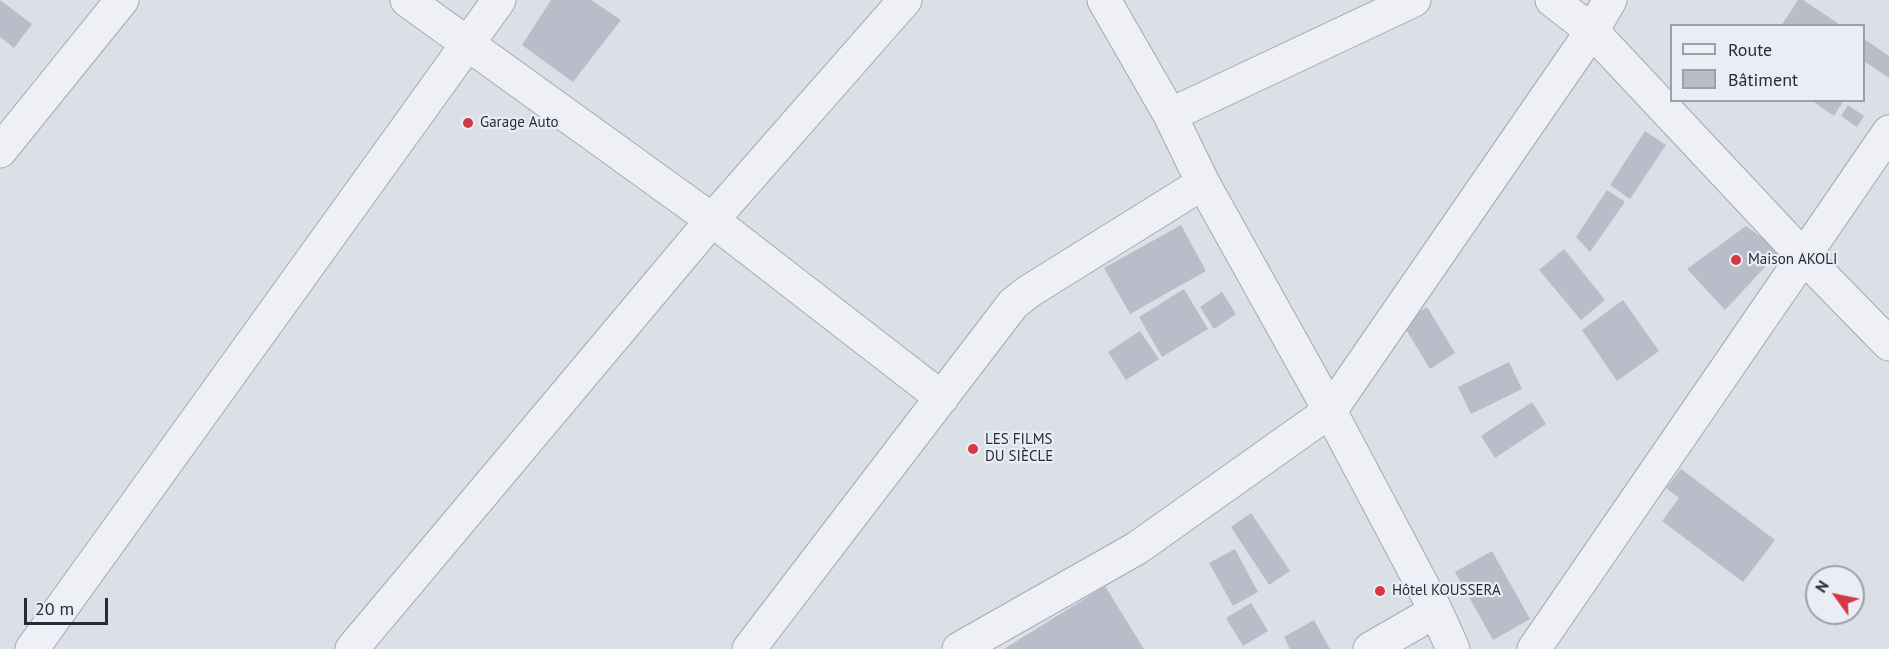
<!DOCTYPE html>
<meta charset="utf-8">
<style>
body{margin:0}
#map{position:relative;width:1889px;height:649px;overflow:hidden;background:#dbdfe6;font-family:"PT Sans",sans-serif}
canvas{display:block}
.legend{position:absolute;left:1670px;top:24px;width:195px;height:78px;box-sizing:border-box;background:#eaeef4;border:2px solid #9ba0ab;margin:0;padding:8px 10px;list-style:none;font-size:18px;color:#252c3d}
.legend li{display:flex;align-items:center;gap:12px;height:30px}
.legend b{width:30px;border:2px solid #9ba0ab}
.north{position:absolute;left:1805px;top:565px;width:60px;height:60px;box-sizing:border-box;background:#eaeef4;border:2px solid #9ba0ab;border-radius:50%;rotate:303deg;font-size:16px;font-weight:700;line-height:24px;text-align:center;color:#252c3d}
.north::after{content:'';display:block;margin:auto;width:21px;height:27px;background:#d43844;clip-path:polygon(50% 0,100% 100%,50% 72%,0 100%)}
.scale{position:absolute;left:24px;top:598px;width:84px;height:27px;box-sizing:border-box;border:3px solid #252c3d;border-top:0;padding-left:8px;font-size:18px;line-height:21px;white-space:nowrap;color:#252c3d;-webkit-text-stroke:4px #eaeef4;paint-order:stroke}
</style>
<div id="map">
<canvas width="1889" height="649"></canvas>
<ul class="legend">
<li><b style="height:8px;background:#eef0f5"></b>Route</li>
<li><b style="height:16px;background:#b8bdc9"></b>Bâtiment</li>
</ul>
<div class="north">N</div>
<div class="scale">20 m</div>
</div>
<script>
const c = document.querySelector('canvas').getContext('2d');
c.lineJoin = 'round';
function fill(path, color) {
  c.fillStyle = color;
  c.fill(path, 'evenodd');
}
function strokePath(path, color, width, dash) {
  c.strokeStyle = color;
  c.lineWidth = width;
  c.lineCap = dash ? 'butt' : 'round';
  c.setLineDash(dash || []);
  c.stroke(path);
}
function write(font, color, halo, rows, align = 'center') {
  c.font = font + ' "PT Sans",sans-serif';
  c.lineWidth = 4.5;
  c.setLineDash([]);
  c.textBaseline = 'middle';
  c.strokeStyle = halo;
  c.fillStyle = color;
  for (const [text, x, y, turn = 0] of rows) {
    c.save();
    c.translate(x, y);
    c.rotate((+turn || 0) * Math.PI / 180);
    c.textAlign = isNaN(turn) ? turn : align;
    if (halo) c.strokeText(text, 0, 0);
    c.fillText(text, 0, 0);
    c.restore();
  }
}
const building = new Path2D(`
 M0,0L32,24L14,48L0,37Z
 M551,0H591L621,20L573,82L522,45Z
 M1798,0H1803L1842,26H1781Z
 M1864,39L1889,56V78L1864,61Z
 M1811,100H1844L1834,116Z
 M1848,105L1864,116L1857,127L1841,116Z
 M1645,131L1666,145L1630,199L1610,185Z
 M1607,190L1625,202L1590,252L1576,237Z
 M1181,225L1206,271L1130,314L1104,268Z
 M1746,226L1780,251L1725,310L1687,269Z
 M1564,249L1605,300L1581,320L1539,270Z
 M1184,289L1208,329L1162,357L1139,317Z
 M1222,292L1236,314L1214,329L1200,307Z
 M1623,300L1659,351L1617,381L1582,330Z
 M1427,307L1455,353L1430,369L1402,323Z
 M1140,331L1159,359L1126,380L1108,352Z
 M1509,362L1522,389L1471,414L1458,387Z
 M1532,402L1546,424L1495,458L1481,436Z
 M1681,469L1775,540L1743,582L1662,521L1679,498L1666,488Z
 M1251,513L1290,571L1269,585L1231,527Z
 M1235,549L1258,592L1233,606L1209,563Z
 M1492,551L1530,619L1493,640L1455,572Z
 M1105,586L1144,649H1004Z
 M1251,603L1268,631L1243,646L1226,618Z
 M1314,620L1330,649H1290L1284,637Z`);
const minor = new Path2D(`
 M407,0L712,220L942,398
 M1104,0L1170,115L1203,183L1330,411L1436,611L1453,649
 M1552,0L1592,31L1803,256L1889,344
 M1170,115L1414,0
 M0,151L122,0
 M32,649L499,0
 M352,649L712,220L905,0
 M749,649L1013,304L1028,292L1203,183
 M959,649L1137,548L1330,411L1592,31L1610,0
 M1370,649L1436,611
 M1534,649L1889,132`);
const markers = [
 [468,123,6,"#d43844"],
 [1736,260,6,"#d43844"],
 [973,449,6,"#d43844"],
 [1380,591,6,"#d43844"]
];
const poiNames = [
 ["Garage Auto",480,123],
 ["Maison AKOLI",1748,260],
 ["LES FILMS",985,440],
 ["DU SIÈCLE",985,457],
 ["Hôtel KOUSSERA",1392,591]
];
fill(building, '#b8bdc9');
strokePath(minor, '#a4a9b3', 35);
strokePath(minor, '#eef0f5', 33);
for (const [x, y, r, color] of markers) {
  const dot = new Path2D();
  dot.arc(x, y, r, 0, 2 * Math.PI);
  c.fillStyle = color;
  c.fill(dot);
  strokePath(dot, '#eaeef4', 2);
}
write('15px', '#252c3d', '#eaeef4', poiNames, 'left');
</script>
